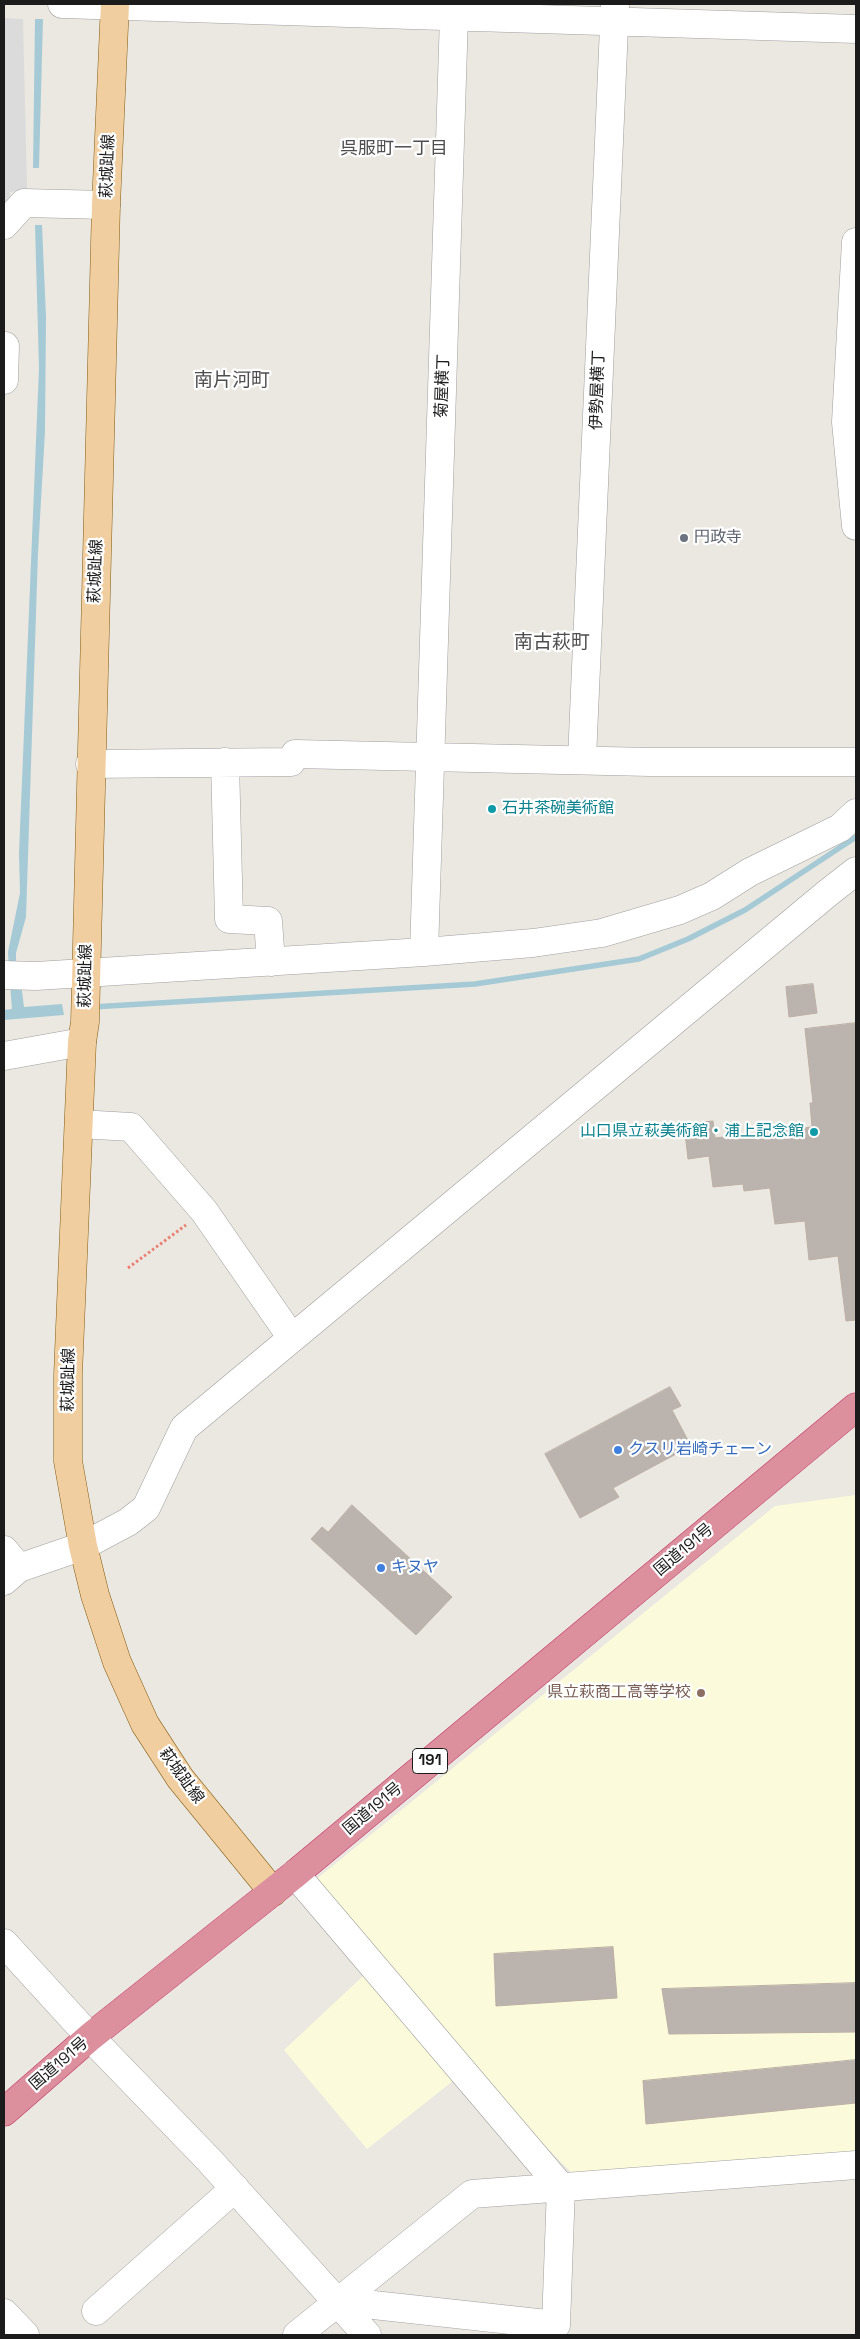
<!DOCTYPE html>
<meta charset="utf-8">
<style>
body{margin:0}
#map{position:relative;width:860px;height:2339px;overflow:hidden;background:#ebe8e1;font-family:"Space Grotesk",sans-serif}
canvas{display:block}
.frame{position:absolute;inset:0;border:5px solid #1b1b1b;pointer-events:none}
</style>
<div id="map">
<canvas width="860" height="2339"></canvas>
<div class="frame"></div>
</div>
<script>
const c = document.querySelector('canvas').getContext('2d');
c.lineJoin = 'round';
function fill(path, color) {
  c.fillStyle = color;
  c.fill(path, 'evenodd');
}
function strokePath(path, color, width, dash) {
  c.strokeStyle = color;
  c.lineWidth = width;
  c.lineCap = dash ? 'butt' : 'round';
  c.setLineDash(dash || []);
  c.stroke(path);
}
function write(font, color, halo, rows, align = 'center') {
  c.font = font + ' "Space Grotesk","Noto Sans JP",sans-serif';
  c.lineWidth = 4.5;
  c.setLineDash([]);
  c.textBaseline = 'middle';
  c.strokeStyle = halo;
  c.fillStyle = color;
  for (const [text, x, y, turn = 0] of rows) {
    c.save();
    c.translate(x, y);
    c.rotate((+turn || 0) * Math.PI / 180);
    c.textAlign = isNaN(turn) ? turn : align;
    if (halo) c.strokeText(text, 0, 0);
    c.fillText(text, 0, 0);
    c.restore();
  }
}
const education = new Path2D(`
 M856,1495V2151L576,2177L468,2069L367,2149L284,2050L378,1962L314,1881L775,1506Z`);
const parking = new Path2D(`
 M4,18L23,19L27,190L10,192V210L4,216Z`);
const water = new Path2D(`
 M35,19H43L39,168H33Z
 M35,225H42L46,317L45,431L38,553L26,917L16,953V967L9,968L8,952L20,893L19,853L39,368Z
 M21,983L24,1007L62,1004L64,1015L4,1020V1010L12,1009L10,984Z`);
const stream = new Path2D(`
 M92,1007L475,984L639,959L688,939L745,910L856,837`);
const building = new Path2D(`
 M813,984L817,1013L789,1017L786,987Z
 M856,1023V1320L846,1321L838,1256L809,1260L805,1221L775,1224L770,1188L744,1191L743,1184L713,1187L709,1156L688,1159L684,1124L713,1121L715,1138L812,1127L810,1103H813L805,1029Z
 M670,1387L681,1406L672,1410L691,1446L613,1488L619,1497L580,1518L545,1454Z
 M352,1505L452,1597L416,1635L311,1539L322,1527L328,1532Z
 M613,1947L617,1998L496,2006L494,1954Z
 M856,1983V2032L669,2034L662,1989Z
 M856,2060V2103L646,2124L643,2081Z`);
const path = new Path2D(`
 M128,1268L186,1225`);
const minor = new Path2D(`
 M62,4L856,29
 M4,225L24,203L106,205
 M856,242L846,422L856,526
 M4,380L5,346
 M582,759L615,4
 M225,762L229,919L268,921L271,962
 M90,764L291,762L295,754L650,762H856
 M424,952L454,16
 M4,975L36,976L424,952L533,943L602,933L680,910L712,896L750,872L840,828L856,813
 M4,1056L82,1042
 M79,1124L131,1127L204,1211L292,1338
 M4,1550L19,1568
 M4,1581L19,1568L83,1546L128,1522L146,1508L184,1428L829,892L856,871
 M295,1874L561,2187L556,2325L337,2301
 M4,1943L90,2037L209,2160L367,2335
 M96,2311L235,2188
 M4,2313L25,2335
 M297,2335L472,2194L856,2165`);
const major = new Path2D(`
 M115,4L106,205L85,1022L82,1042L68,1375V1461L83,1546L95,1595L117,1662L145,1724L180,1778L273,1892`);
const highway = new Path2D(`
 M4,2112L90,2037L295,1874L856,1407`);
const markers = [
 [684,538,5,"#6b7280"],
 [492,809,5,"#0f9aa8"],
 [814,1132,5,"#0f9aa8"],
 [618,1450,5,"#3f7fe0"],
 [381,1568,5,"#3f7fe0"],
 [701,1693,5,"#8d6e63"]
];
const shields = [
 [430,1761,35]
];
const shieldNames = [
 ["191",430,1761]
];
const streetNames = [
 ["萩城趾線",108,166,-88],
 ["菊屋横丁",443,386,-88],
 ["伊勢屋横丁",598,390,-88],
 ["萩城趾線",96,571,-88],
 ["萩城趾線",86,976,-89],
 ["萩城趾線",69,1380,-89],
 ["国道191号",684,1550,-40],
 ["萩城趾線",181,1776,54],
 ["国道191号",373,1809,-40],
 ["国道191号",59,2064,-41]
];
const worshipNames = [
 ["円政寺",694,538]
];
const cultureNames = [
 ["石井茶碗美術館",502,809],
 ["山口県立萩美術館・浦上記念館",804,1132,"right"]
];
const shopNames = [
 ["クスリ岩崎チェーン",628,1450],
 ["キヌヤ",391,1568]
];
const educationNames = [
 ["県立萩商工高等学校",691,1693]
];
const neighbourhoodNames = [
 ["呉服町一丁目",394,149]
];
const quarterNames = [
 ["南片河町",232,381],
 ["南古萩町",552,643]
];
fill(education, '#fbfbdb');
fill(parking, '#dbdbdb');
fill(water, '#a5cad5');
strokePath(stream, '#a5cad5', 5.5);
fill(building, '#bbb4ae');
strokePath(building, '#bbafa5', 1);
strokePath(minor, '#9f9f9f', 29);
strokePath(major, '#835c0f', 29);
strokePath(highway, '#c33566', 29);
strokePath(path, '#eb7f73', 3, [2.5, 2.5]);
strokePath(minor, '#fff', 28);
strokePath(major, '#f1cea0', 28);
strokePath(highway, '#dc909e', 28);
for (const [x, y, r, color] of markers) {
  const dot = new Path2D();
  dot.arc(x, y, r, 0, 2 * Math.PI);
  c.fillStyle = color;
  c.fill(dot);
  strokePath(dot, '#fff', 2);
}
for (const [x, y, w] of shields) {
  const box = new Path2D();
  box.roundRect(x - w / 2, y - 12.5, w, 25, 4);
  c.fillStyle = '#fff';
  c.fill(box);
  strokePath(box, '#1b1b1b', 1);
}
write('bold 15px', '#1b1b1b', null, shieldNames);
write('16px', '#1b1b1b', '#fff', streetNames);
write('16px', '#5b616d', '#fff', worshipNames, 'left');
write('16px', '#0d838f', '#fff', cultureNames, 'left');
write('16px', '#366cbe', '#fff', shopNames, 'left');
write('16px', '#785e54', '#fff', educationNames, 'right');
write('18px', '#4e4e4e', '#fff', neighbourhoodNames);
write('19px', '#4e4e4e', '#fff', quarterNames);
</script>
